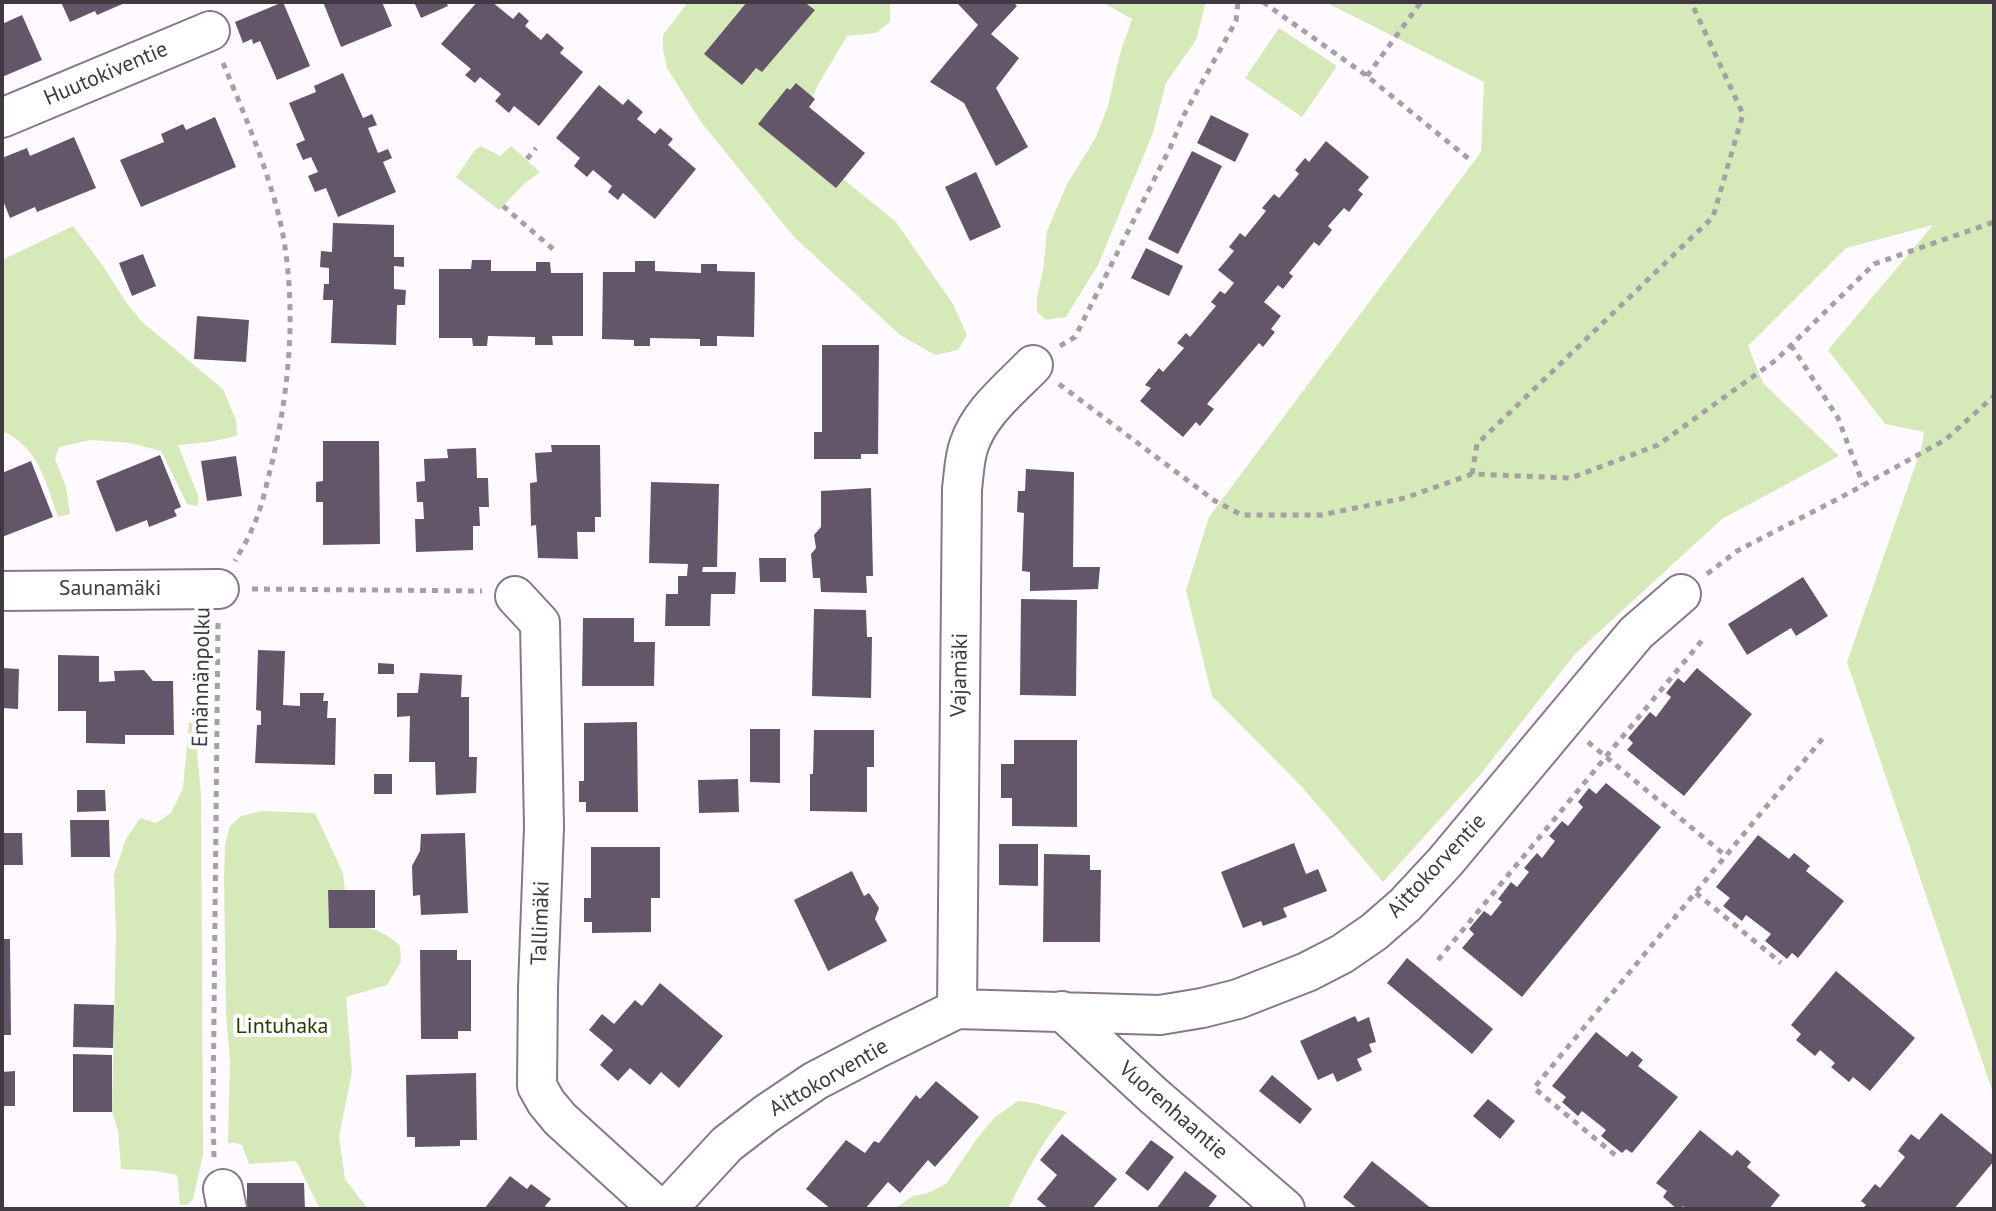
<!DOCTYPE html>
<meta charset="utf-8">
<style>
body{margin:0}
#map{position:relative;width:1996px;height:1211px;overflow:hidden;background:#fefaff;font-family:"PT Sans",sans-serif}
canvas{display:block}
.frame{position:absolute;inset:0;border:4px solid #403942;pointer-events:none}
</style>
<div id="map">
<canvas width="1996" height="1211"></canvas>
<div class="frame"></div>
</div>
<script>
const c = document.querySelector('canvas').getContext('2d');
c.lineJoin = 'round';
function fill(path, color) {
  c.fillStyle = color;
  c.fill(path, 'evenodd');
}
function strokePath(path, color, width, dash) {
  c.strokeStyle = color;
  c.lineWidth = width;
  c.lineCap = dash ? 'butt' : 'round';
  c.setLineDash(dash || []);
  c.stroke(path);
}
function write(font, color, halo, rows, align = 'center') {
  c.font = font + ' "PT Sans",sans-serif';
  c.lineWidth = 8;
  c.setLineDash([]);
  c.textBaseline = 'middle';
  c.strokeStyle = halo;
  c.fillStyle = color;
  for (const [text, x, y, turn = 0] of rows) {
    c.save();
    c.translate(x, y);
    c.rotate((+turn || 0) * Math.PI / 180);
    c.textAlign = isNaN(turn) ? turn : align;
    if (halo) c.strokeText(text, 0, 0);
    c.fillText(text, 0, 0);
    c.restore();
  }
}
const green = new Path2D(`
 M688,2H890V22L876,33L847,36L819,83L806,109L837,174L896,222L953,304L967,335L958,350L935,355L900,335L794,237L701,122L667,68L663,50V35Z
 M1102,2H1206L1196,40L1166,83L1153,133L1098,265L1066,317L1046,320L1037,312V297L1043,270L1047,231L1067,184L1095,139L1108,106L1119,57L1132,19Z
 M1325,2H1994V1096L1847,662L1922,446L1924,432L1885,424L1828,350L1933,225L1846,248L1748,346L1763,383L1839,456L1722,519L1575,654L1480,775L1383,882L1302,787L1212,696L1186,590L1209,517L1481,152L1484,82Z
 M1279,28L1337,66L1302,117L1245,78Z
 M481,146L500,156L511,146L540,172L524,184L499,210L456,177L475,150Z
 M73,226L103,266L126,302L142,322L223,389L236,420L237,436L210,442L178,445L199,498L197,506L187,504L161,451L130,443L91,440L59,447L55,459L66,487L70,514L58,517C46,483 38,446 2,431V260Z
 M189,722L199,727L197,750L201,795L203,1155L193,1199L187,1205H180L177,1175L156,1171L121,1169L118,1131L112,1112L116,934L114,874L126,839L140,818L156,823L171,813L183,788Z
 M262,811L315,813L343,873L345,890H328L329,928C362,928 374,922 400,946L401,962L387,985L346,997L352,1072L339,1137L345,1179L368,1209H320L296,1161L249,1164L242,1145L236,1143H228L230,1061L226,1014L224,878L225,845L230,826L241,816Z
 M1018,1101L1034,1103L1067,1112C1042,1141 1025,1175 1008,1209H894L913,1196L928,1193L946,1184L978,1137L995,1117Z`);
const building = new Path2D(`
 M61,2H127L97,15L95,11L70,22Z
 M283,2L310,66L277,80L260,41L253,44L252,39L243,43L235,22Z
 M323,2H382L392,26L341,47Z
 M414,2H446L448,6L421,18Z
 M477,2H492L513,19L519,12L529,21L525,26L541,40L547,33L564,48L560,53L583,72L539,126L514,106L509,113L495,101L501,94L480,77L475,83L465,75L471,69L441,44Z
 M747,2H804L815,10L762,72L756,68L742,85L704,54Z
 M960,2H1013L1017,6L991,34L1019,58L996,88L1028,147L996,166L964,103L930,82L978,25L958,4Z
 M22,15L42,60L2,77V24Z
 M343,73L363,118L372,114L377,125L368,128L378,153L388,149L392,158L383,162L396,192L338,217L326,188L315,192L308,176L318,172L311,157L303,160L296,144L305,140L289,103L316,92L314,86Z
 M796,83L815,99L809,107L865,153L836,188L758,124L787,88L790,90Z
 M599,85L623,105L628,99L643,112L637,119L655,134L660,128L673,139L668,145L696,169L655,219L623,193L618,200L608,192L612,186L593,170L587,177L574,166L580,158L556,138Z
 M1211,115L1249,134L1235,162L1197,143Z
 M215,117L236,167L141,207L120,160L164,142L161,134L183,124L186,130Z
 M74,137L96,188L37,212L35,207L10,218L2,198V158L27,148L30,156Z
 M1326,141L1369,177L1358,190L1363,194L1349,212L1344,208L1328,226L1332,230L1319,246L1314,242L1289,273L1293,276L1283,289L1278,285L1264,302L1281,316L1271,329L1275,332L1263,347L1259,343L1207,404L1214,409L1200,426L1196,422L1183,437L1140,401L1151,388L1145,385L1159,368L1163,372L1184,348L1177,343L1186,333L1190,337L1216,306L1211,302L1220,291L1225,294L1234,283L1218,270L1234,251L1229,247L1240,233L1245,237L1266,211L1262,208L1274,194L1279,198L1299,174L1295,170L1305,158L1309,162Z
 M1192,151L1222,166L1178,254L1148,239Z
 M976,172L1001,227L970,241L945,187Z
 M333,223L394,225V257H404V267L394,266V289L406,290L405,305H397L396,345L331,343L333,300H323L324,284H329V268L320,267L321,251L332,252Z
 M1146,248L1183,266L1169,296L1131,278Z
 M143,254L156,286L132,296L119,263Z
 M472,260H491V271H536V262H550L551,273H583V336H552L553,345H535V337L488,336L487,346H473L472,338H439V269H471Z
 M635,261H655V271L701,273V264H717V271L755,272L754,337L717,336V346H700V339L650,338V346H634V340L602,339L603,272H635Z
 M197,316L249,320L246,362L194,359Z
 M822,345H879L878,454H861V459H814V432H822Z
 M323,441H379L380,544L323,545V502H316V482L323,481Z
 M551,445H600L601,517H595V532H577L578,559L538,558L536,525L531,526L530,483L537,482L535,453L552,452Z
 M476,448L477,478H488L489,507H479L480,526H473V550L416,552L415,519H424L423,502H417L416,482L425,481L424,459L448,458L447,449Z
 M160,455L181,507L174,510L177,516L149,527L147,520L116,532L96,481Z
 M236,456L242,496L207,501L201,461Z
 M31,461L53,517L2,537V473Z
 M1026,469L1074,472L1073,567H1100L1098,589L1030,591V572L1022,571L1024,513L1017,512L1018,491H1025Z
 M651,482L719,484L717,567H703L702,572H736L735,594H711L710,626H665L666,594H678V576H687L688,564L649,563Z
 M871,488L873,576H866L867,593L821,592L820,578H813L811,554L816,548L814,535L821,527V491Z
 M759,558H786V582H760Z
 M1803,577L1828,616L1796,636L1791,628L1747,655L1728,624Z
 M1021,599L1077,600L1076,696L1020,695Z
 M814,609L866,610L867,637H872L871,698L812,696Z
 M583,618H634V642H655L654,686H582Z
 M258,650L285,651L283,705L300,706V693H324L323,701H328L327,718H336L335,765L255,763L257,725H261V711L256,710Z
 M58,655L99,656V682L115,681L114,671L144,670L153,681H173L174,735H125V744L86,743V711H58Z
 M378,663L394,664V674H378Z
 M2,668L19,669L18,709L2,708Z
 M1697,668L1752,714L1684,796L1627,750L1633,743L1628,738L1650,712L1656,717L1671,697L1666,693L1678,678L1684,683Z
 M420,673L462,675L461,697H469V757H477L476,793L436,795L435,762H409L410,716L397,717V693H418Z
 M637,722L638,812H586V802H579V781H584V723Z
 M750,729H780V783L750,782Z
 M814,730H874V767H867V812L810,811V774H813Z
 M1014,740H1077V827L1012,826V798H1001V764H1014Z
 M374,774H392V794H374Z
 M738,779L739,812L699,813L698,780Z
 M1606,783L1661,827L1522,997L1462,948L1474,934L1469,929L1484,911L1491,916L1502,902L1498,899L1511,882L1517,887L1529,872L1524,868L1537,853L1542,858L1555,841L1549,836L1562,821L1568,826L1583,807L1578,802L1589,788L1596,794Z
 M77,790H105L106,811L77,812Z
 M70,820H109L110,857H71Z
 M2,833H22L23,865H2Z
 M465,833L468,913L421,915L420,895L413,896L412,866L420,851L421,834Z
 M1758,835L1789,859L1794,853L1810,866L1806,871L1844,901L1798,958L1792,953L1787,959L1765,941L1771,934L1746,915L1742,921L1723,906L1730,898L1716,887Z
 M1294,843L1306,874L1318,869L1327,891L1283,908L1287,917L1263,926L1261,921L1243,928L1221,872Z
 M999,844H1038V886L999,885Z
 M591,847H660V898H651V932L592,933V922H584V898H591Z
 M1044,854L1090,855V870H1101L1100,942H1043Z
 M852,871L864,896L869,893L879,908L875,919L887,941L828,971L794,900Z
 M328,890H375V928H329Z
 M2,939H10L11,1035H2Z
 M420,950H457V960H471V1031H458V1039H421Z
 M1407,958L1493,1029L1472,1054L1387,983Z
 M1836,971L1915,1038L1870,1091L1853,1077L1849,1082L1831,1067L1835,1063L1820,1050L1815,1056L1796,1040L1801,1034L1791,1025Z
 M660,983L723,1036L679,1088L661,1072L650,1085L630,1068L618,1081L600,1065L613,1050L589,1030L602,1014L614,1024L635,1000L642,1006Z
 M74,1004L114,1005L113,1048L73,1047Z
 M1355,1016L1358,1022L1369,1017L1376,1042L1369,1044L1372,1052L1357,1059L1362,1070L1337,1082L1333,1073L1318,1080L1300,1041Z
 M1596,1032L1627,1057L1632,1051L1643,1060L1638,1066L1678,1097L1632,1153L1626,1149L1622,1153L1601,1136L1606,1130L1582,1111L1578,1116L1562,1102L1566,1097L1552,1086Z
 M73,1054L112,1055V1112H73Z
 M15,1071V1106H2V1072Z
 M476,1073L477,1140H460V1146L415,1147V1137H407L406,1075Z
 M1272,1075L1312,1109L1300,1124L1259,1091Z
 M936,1081L979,1117L935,1167L928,1160L900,1193L888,1182L865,1209H831L806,1189L846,1140L865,1153L874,1141L879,1143L916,1095L920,1099Z
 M1488,1099L1515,1121L1500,1139L1473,1116Z
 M1941,1113L1994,1156V1161L1954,1209H1862L1866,1205L1861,1201L1875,1184L1880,1188L1905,1157L1898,1151L1911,1134L1919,1140Z
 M1700,1130L1732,1156L1737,1150L1751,1162L1747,1167L1780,1195L1769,1209H1687L1683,1206L1680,1209H1677L1663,1197L1667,1191L1656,1183Z
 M1062,1134L1117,1179L1092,1209H1049L1037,1199L1057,1175L1040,1160Z
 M1151,1140L1174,1157L1148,1191L1125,1173Z
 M1372,1161L1432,1209H1358L1343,1197Z
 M1185,1171L1217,1196L1207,1209H1156Z
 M510,1176L527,1189L531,1184L551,1199L545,1206L549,1209H484Z
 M247,1183H304L305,1209H247Z`);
const path = new Path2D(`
 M1263,2L1367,76L1469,159
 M223,63C245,116 272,178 283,235C297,313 289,394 270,471C265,490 261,511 252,529C248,540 240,551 235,561
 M1367,76L1421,2
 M527,159L536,148
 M503,206L553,249
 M1791,345L1838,418L1863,484
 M1060,346L1075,337L1170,148L1184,115L1236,21L1238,2
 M1059,384L1215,501L1242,515H1321L1405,498L1472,474L1571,478L1658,445L1776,360L1874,264L1994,222
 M1472,474L1477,444L1713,217L1743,114L1691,2
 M1707,574L1737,551L1849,493L1945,440L1994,396
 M252,589L482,591
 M1588,742L1726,856
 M1696,893L1781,963
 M1438,960L1704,638
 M1615,1155L1534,1088L1823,738
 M214,1157L213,1112L218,623`);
const minor = new Path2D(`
 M2,118L210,31
 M2,591L219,589
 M515,596L540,623L544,827L538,988L537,1086L546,1102L560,1119L659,1209
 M957,1009L962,489C964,474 964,459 969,445C980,412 1010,389 1033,365
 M1062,1011L1154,1096L1285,1209
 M223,1189L227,1209
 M667,1209L727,1144L766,1114L815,1081L878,1048L957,1009L1160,1015L1202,1008L1238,999L1307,972L1342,954L1374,932L1405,905L1445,862L1636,633L1681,594`);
const streetNames = [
 ["Huutokiventie",106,74,-23],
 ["Saunamäki",110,589],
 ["Vajamäki",960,675,-89],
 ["Emännänpolku",202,677,-89],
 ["Aittokorventie",1437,866,-47],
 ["Tallimäki",541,923,-88],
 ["Aittokorventie",829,1078,-30],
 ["Vuorenhaantie",1173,1111,41]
];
const parkNames = [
 ["Lintuhaka",282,1027]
];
fill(green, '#d6eab9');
fill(building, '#645669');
strokePath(minor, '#86778b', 42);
strokePath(path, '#a59fa6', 5, [6, 6]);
strokePath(minor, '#fff', 38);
write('22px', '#403942', '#fff', streetNames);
write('22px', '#2a3a02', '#fff', parkNames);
</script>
